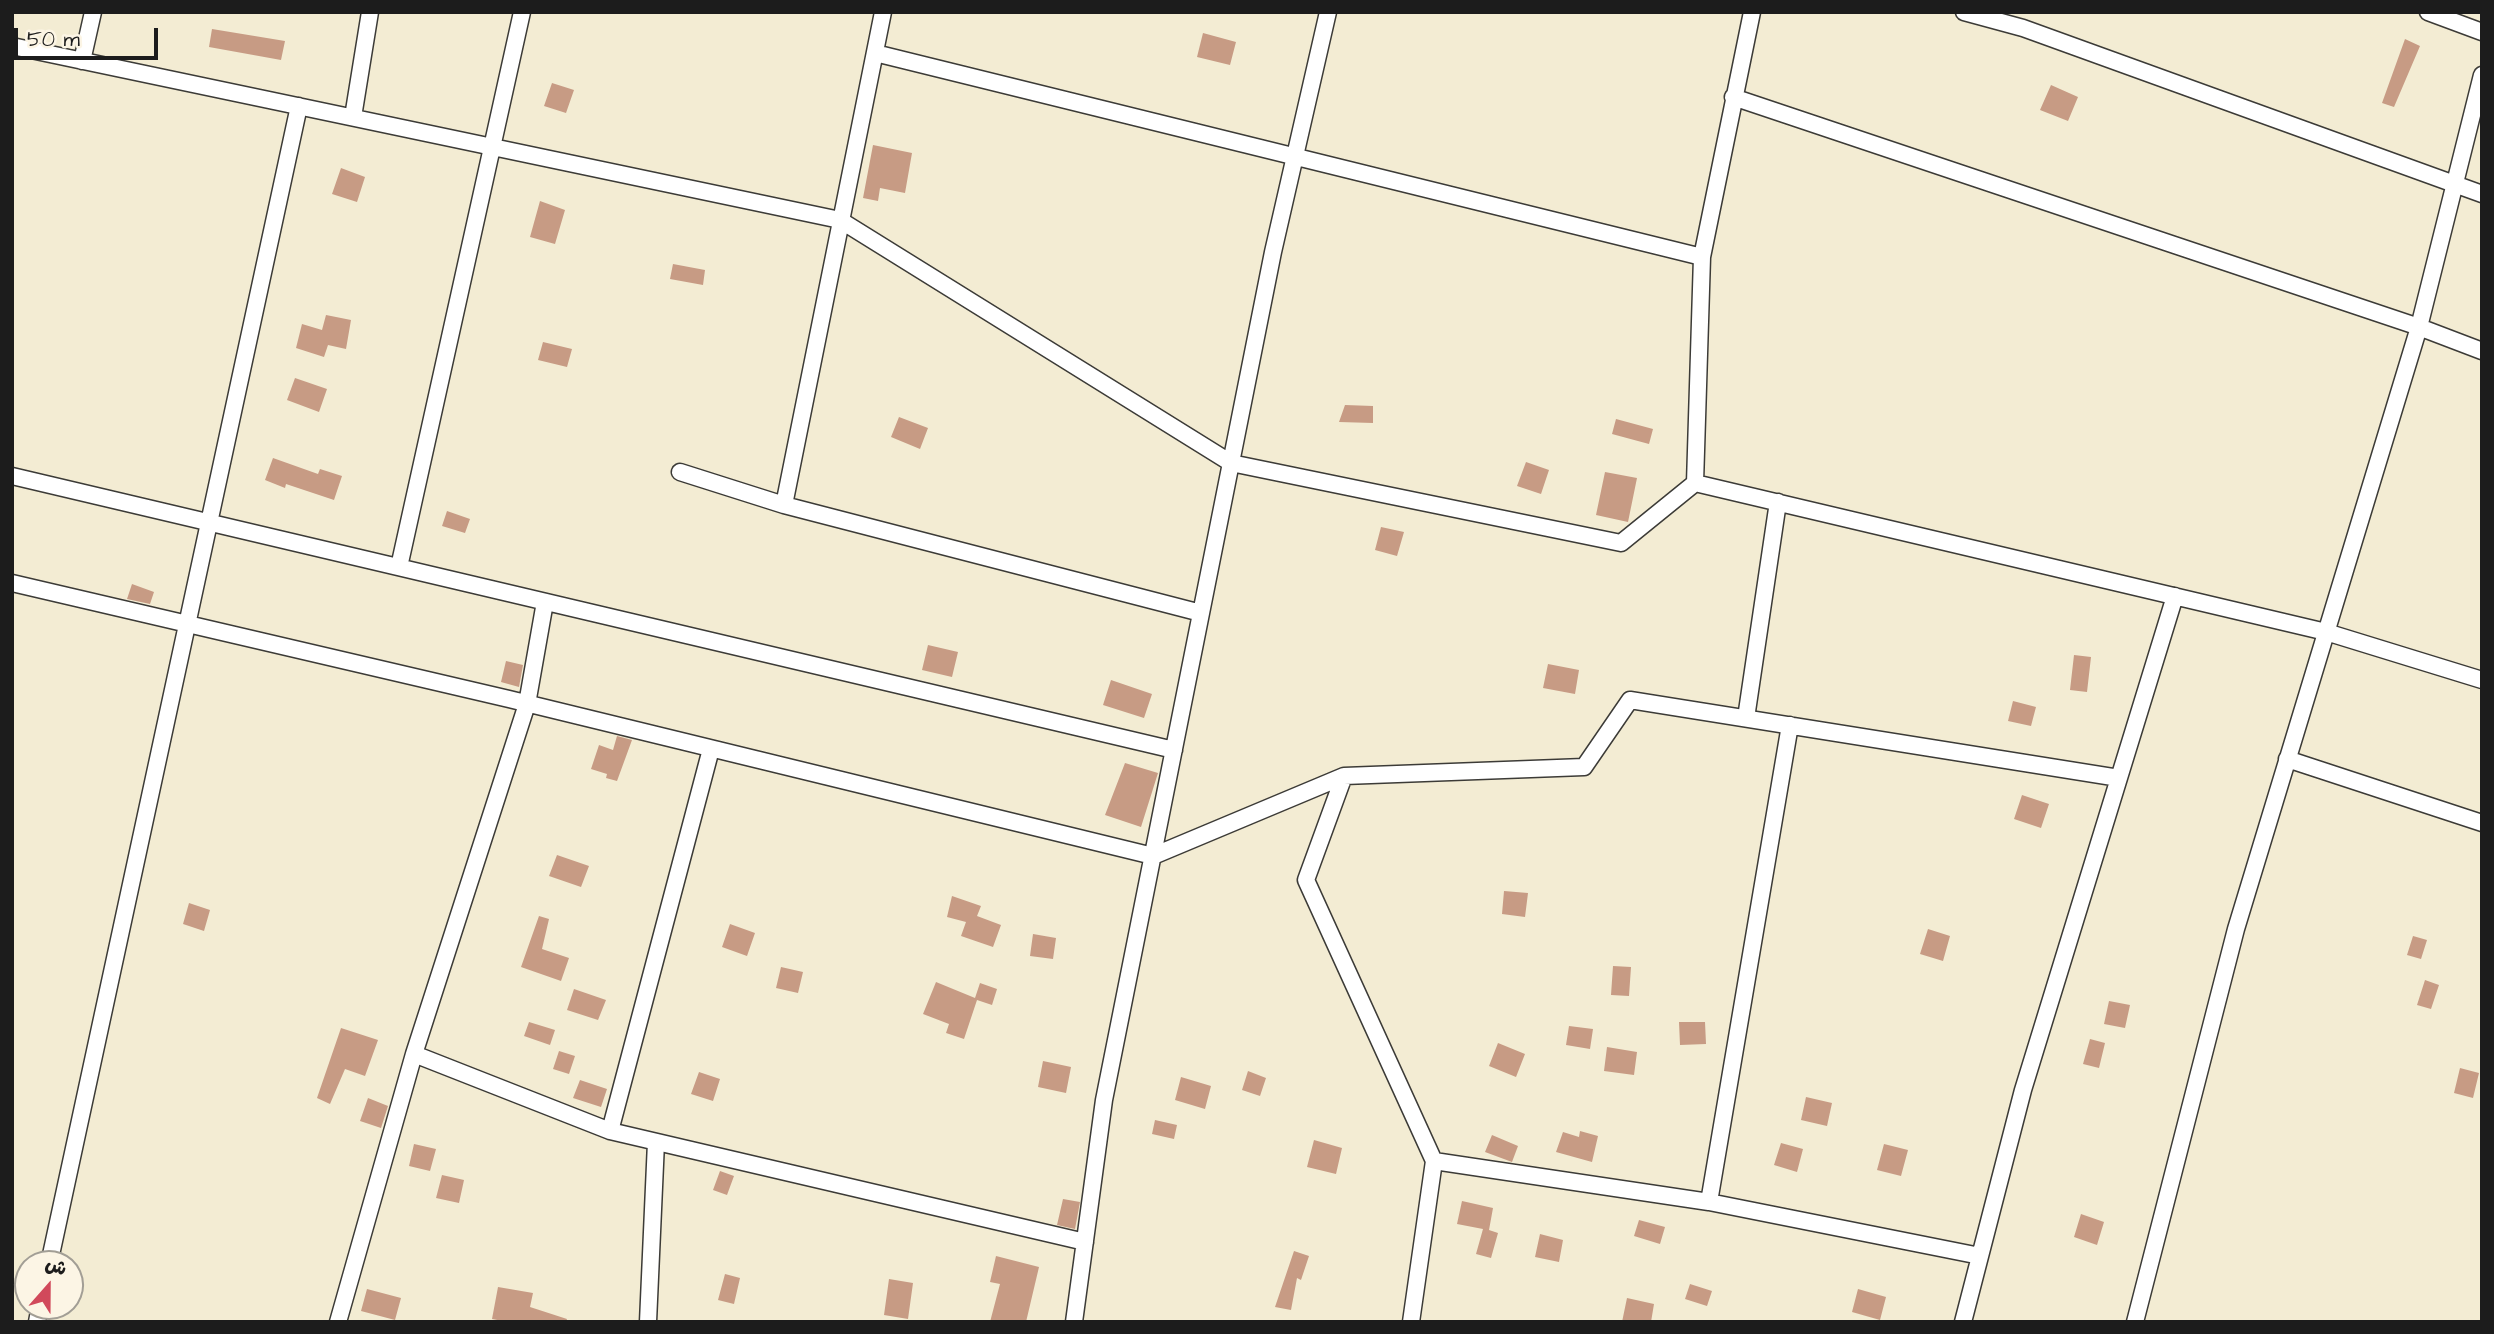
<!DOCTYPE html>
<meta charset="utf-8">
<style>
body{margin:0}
#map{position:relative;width:2494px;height:1334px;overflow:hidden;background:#f3ecd3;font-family:"Architects Daughter","Playpen Sans Arabic",sans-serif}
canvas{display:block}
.frame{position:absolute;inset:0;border:14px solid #1c1c1c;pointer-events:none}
.north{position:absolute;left:14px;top:1250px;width:70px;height:70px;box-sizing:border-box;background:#fcf5e5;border:2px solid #a29e95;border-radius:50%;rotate:21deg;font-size:19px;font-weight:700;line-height:28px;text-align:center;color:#1c1c1c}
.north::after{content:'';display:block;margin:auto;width:24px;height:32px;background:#d1495b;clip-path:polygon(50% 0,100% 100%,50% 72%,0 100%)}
.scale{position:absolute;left:14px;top:28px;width:144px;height:32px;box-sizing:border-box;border:4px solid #1c1c1c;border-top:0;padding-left:9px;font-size:21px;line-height:24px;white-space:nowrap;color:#1c1c1c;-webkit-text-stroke:5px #fcf5e5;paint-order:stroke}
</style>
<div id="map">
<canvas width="2494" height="1334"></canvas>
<div class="frame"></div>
<div class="north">ش</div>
<div class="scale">50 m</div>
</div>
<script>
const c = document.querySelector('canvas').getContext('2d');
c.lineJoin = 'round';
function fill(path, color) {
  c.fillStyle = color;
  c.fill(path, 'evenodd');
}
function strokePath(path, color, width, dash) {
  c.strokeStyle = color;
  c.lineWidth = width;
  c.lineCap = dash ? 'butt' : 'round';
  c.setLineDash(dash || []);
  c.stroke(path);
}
const building = new Path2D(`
 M212,29L285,41L281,60L209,47Z
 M1203,33L1236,42L1230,65L1197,57Z
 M2405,39L2420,46L2394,107L2382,103Z
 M552,83L574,90L566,113L544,106Z
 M2051,85L2078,97L2068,121L2040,110Z
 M873,145L912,153L905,193L880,188L878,201L863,198Z
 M341,168L365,177L357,202L332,194Z
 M540,201L565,210L555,244L530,237Z
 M673,264L705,270L703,285L670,279Z
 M326,315L351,320L346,349L328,345L324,357L296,348L302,324L322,330Z
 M543,342L572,349L567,367L538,360Z
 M295,378L327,389L319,412L287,400Z
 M1345,405L1373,406V423L1339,422Z
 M899,417L928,428L920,449L891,437Z
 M1616,419L1653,429L1649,444L1612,434Z
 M273,458L318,474L320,469L342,476L334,500L286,484L285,488L265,480Z
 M1526,462L1549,470L1541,494L1517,486Z
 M1605,472L1637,478L1628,522L1596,515Z
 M447,511L470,519L465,533L442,526Z
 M1381,527L1404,532L1397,556L1375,550Z
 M132,584L154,592L150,604L127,599Z
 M928,645L958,652L952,677L922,670Z
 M2074,655L2091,657L2087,692L2070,690Z
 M506,661L523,665L519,687L501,682Z
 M1548,664L1579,670L1575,694L1543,688Z
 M1111,680L1152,694L1144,718L1103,705Z
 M2013,701L2036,707L2031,726L2008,721Z
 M617,736L632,740L617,781L606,778L607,774L591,769L599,745L613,750Z
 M1125,763L1158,773L1141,827L1105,815Z
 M2022,795L2049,804L2041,828L2014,819Z
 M557,855L589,866L581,887L549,876Z
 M1504,891L1528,893L1525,917L1502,914Z
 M952,896L981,906L977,916L1001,925L993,947L961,936L966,922L947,917Z
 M189,903L210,910L204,931L183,924Z
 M539,916L549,919L542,949L569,958L561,981L521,967Z
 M730,924L755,933L747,956L722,947Z
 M1928,929L1950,936L1943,961L1920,954Z
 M1033,934L1056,938L1053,959L1030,956Z
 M2413,936L2427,940L2421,959L2407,955Z
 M1613,966L1631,967L1629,996L1611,995Z
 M781,967L803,972L798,993L776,988Z
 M2425,980L2439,985L2431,1009L2417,1005Z
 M936,982L975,998L980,983L997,989L992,1005L977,1000L964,1039L946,1033L949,1024L923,1014Z
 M574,989L606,1000L598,1020L567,1010Z
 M2109,1001L2130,1005L2125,1028L2104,1024Z
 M529,1022L555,1030L550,1045L524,1036Z
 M1679,1022H1705L1706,1044L1680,1045Z
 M1569,1026L1593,1029L1590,1049L1566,1045Z
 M341,1028L378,1040L365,1076L345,1069L330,1104L317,1098Z
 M2090,1039L2105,1043L2099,1068L2083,1064Z
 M1498,1043L1525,1054L1516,1077L1489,1066Z
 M1607,1047L1637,1052L1634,1075L1604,1071Z
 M559,1051L575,1056L569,1074L553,1069Z
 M1043,1061L1071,1067L1066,1093L1038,1087Z
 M2460,1068L2479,1073L2473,1098L2454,1093Z
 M1248,1071L1266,1078L1260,1096L1242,1090Z
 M699,1072L720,1079L713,1101L691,1094Z
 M1181,1077L1211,1086L1205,1109L1175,1100Z
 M580,1080L607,1089L601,1107L573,1098Z
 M1806,1097L1832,1103L1827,1126L1801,1120Z
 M368,1098L388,1106L381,1128L360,1121Z
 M1155,1120L1177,1125L1174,1139L1152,1134Z
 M1580,1131L1598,1136L1592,1162L1556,1152L1563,1132L1579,1137Z
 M1492,1135L1518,1146L1512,1162L1485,1152Z
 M1314,1140L1342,1148L1336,1174L1307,1167Z
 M1781,1143L1803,1149L1797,1172L1774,1165Z
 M414,1144L436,1149L430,1171L409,1166Z
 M1884,1144L1908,1150L1901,1176L1877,1170Z
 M720,1171L734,1176L727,1195L713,1190Z
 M442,1175L464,1180L459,1203L436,1198Z
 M1063,1199L1080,1202L1075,1229L1057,1225Z
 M1462,1201L1493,1208L1489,1230L1498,1233L1491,1258L1476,1254L1483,1229L1457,1224Z
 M2081,1214L2104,1222L2097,1245L2074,1237Z
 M1639,1220L1665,1227L1660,1244L1634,1236Z
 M1540,1234L1563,1240L1559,1262L1535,1257Z
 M1294,1251L1309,1256L1301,1280L1297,1278L1291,1310L1275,1307Z
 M996,1256L1039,1267L1026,1322H990L1000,1284L990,1282Z
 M725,1274L740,1278L734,1304L718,1300Z
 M889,1279L913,1283L908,1319L884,1315Z
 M1690,1284L1712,1291L1707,1306L1685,1299Z
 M498,1287L533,1293L530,1307L567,1319L566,1322H508L492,1319Z
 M367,1289L401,1298L395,1320L361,1311Z
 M1858,1289L1886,1297L1880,1320L1852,1312Z
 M1627,1298L1654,1304L1651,1322H1622Z`);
const street = new Path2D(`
 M1964,12L2023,28L2482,194
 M2428,12L2482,32
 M12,46L840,220L1231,463L1621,543L1695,483L2326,632L2482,680
 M875,53L1702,257
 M82,61L93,12
 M1733,97L2419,327L2482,351
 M353,117L370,12
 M680,472L784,505L1201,613
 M12,476L1174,750
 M1695,483L1702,257L1752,12
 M784,505L883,12
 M399,567L522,12
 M12,583L509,699L1153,856L1344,776L1584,767L1630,700L2119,778
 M1746,718L1778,502
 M2287,759L2482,823
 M1344,776L1306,880L1434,1161L1411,1322
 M414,1054L610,1131L1085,1242
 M610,1131L711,749
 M1434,1161L1709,1202L1980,1256
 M1709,1202L1790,725
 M49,1264L299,106
 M37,1322L40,1306
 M338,1322L414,1054L527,704L545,602
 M648,1322L656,1142
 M1074,1322L1104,1100L1273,252L1328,12
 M1963,1322L2023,1090L2175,596
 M2135,1322L2236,929L2419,327L2482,75`);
fill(building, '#c79b84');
strokePath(street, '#3c3b37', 19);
strokePath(street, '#fff', 16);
</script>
